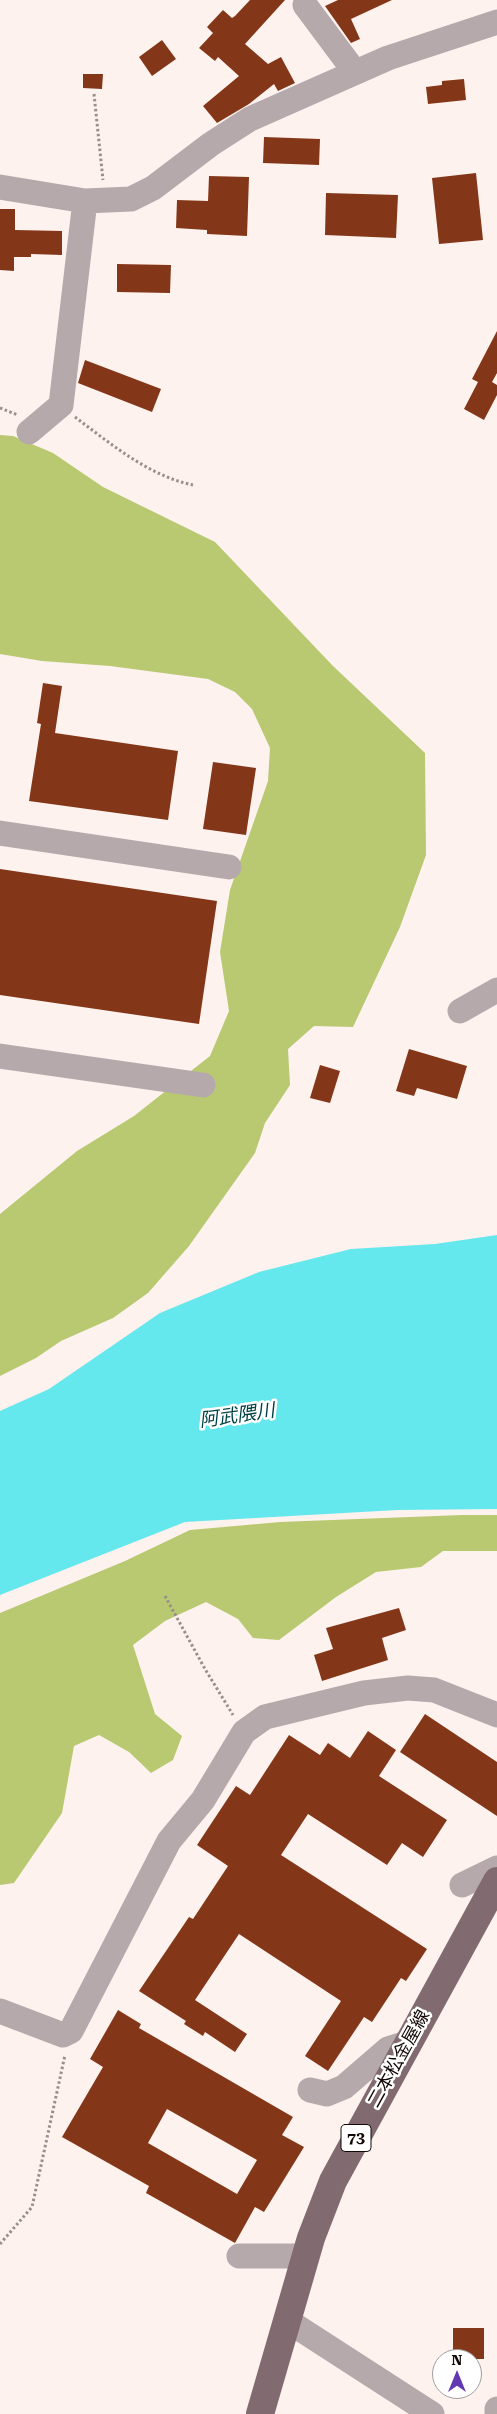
<!DOCTYPE html>
<meta charset="utf-8">
<style>
body{margin:0}
#map{position:relative;width:497px;height:2414px;overflow:hidden;background:#fdf2ee;font-family:"Roboto Serif",serif}
canvas{display:block}
.north{position:absolute;left:432px;top:2349px;width:50px;height:50px;box-sizing:border-box;background:#fff;border:1px solid #a09d9b;border-radius:50%;rotate:0deg;font-size:14px;font-weight:700;line-height:20px;text-align:center;color:#120906}
.north::after{content:'';display:block;margin:auto;width:18px;height:22px;background:#6339b1;clip-path:polygon(50% 0,100% 100%,50% 72%,0 100%)}
</style>
<div id="map">
<canvas width="497" height="2414"></canvas>
<div class="north">N</div>
</div>
<script>
const c = document.querySelector('canvas').getContext('2d');
c.lineJoin = 'round';
function fill(path, color) {
  c.fillStyle = color;
  c.fill(path, 'evenodd');
}
function strokePath(path, color, width, dash) {
  c.strokeStyle = color;
  c.lineWidth = width;
  c.lineCap = dash ? 'butt' : 'round';
  c.setLineDash(dash || []);
  c.stroke(path);
}
function write(font, color, halo, rows, align = 'center') {
  c.font = font + ' "Roboto Serif","Noto Sans JP",serif';
  c.lineWidth = 5;
  c.setLineDash([]);
  c.textBaseline = 'middle';
  c.strokeStyle = halo;
  c.fillStyle = color;
  for (const [text, x, y, turn = 0] of rows) {
    c.save();
    c.translate(x, y);
    c.rotate((+turn || 0) * Math.PI / 180);
    c.textAlign = isNaN(turn) ? turn : align;
    if (halo) c.strokeText(text, 0, 0);
    c.fillText(text, 0, 0);
    c.restore();
  }
}
const forest = new Path2D(`
 M0,435L13,436L53,453L103,487L215,542L333,666L425,753L426,855L400,927L353,1027L314,1026L288,1049L290,1085L265,1123L255,1153L189,1246L148,1293L113,1318L61,1341L36,1358L0,1376V1214L77,1151L134,1116L210,1056L229,1011L220,952L230,890L268,781L270,748L252,709L235,692L208,679L110,666L42,661L0,654Z
 M462,1515H497V1551H443L421,1567L376,1572L336,1597L279,1640L253,1638L238,1619L206,1602L165,1621L133,1645L155,1714L182,1736L173,1760L151,1773L129,1752L99,1735L74,1746L62,1813L14,1883L0,1885V1613L125,1561L190,1530L280,1522Z`);
const water = new Path2D(`
 M497,1235V1509L397,1510L185,1522L0,1595V1411L49,1389L160,1313L259,1272L351,1249L435,1244Z`);
const building = new Path2D(`
 M250,0H285L245,44L268,64L281,57L295,83L278,91L274,84L249,104L217,123L203,106L239,76L218,57L215,61L199,48L213,33L207,27L223,10L232,18L235,16Z
 M338,0H392L351,19L360,39L351,43L325,6Z
 M162,40L176,59L152,76L139,57Z
 M83,74H103L102,89L83,88Z
 M464,79L466,100L428,104L426,87L442,85V81Z
 M264,137L320,139L319,165L263,163Z
 M476,173L483,240L439,244L432,178Z
 M209,176L249,177L247,236L207,234V230L176,228L177,200L208,201Z
 M326,193L398,195L396,238L325,235Z
 M0,209H15V230L62,231V255L31,254V257H14V271L0,270Z
 M117,264L171,265L170,293L117,292Z
 M497,331V373L492,382L497,385V395L484,420L464,409L478,382L472,379Z
 M85,360L161,389L152,412L78,383Z
 M43,683L62,686L55,733L178,751L168,820L29,801L41,724L37,723Z
 M213,762L256,768L246,835L203,829Z
 M0,869L217,901L199,1024L0,995Z
 M409,1049L467,1066L457,1099L417,1088L414,1096L396,1091Z
 M320,1065L340,1071L330,1103L310,1098Z
 M399,1608L406,1630L382,1638L388,1660L322,1681L314,1655L333,1649L326,1628Z
 M425,1714L497,1762V1816L400,1752Z
 M368,1731L396,1750L379,1776L447,1820L423,1857L402,1843L387,1865L308,1814L281,1855L427,1949L406,1981L401,1978L372,2022L364,2017L328,2071L305,2056L341,2001L239,1934L195,2000L247,2034L235,2052L205,2032L203,2036L184,2024L186,2021L139,1991L189,1917L193,1919L228,1866L197,1845L236,1786L250,1795L289,1735L320,1755L328,1743L350,1758Z
 M118,2010L141,2024L139,2028L293,2117L282,2135L304,2147L264,2212L255,2207L235,2243L146,2193L149,2186L62,2137L103,2067L90,2059ZM167,2109L257,2160L237,2194L148,2143Z
 M453,2328H484V2359H453Z`);
const path = new Path2D(`
 M94,94L103,180
 M0,408L18,415
 M75,417C111,444 149,476 193,485
 M165,1596L205,1669L233,1715
 M0,2244L32,2207L65,2055`);
const minor = new Path2D(`
 M305,5L355,72
 M0,187L85,201L131,199L153,188L211,144L250,119L388,58L497,22
 M29,432L61,405L85,201
 M0,833L229,867
 M460,1011L497,990
 M0,1056L203,1085
 M462,1885L497,1868
 M0,2011L63,2035L71,2031L169,1841L203,1800L244,1732L265,1717L364,1693L408,1688L434,1690L497,1715
 M310,2090L327,2094L344,2087L388,2049L407,2043
 M239,2256H306
 M288,2321L432,2414
 M497,2414V2409`);
const major = new Path2D(`
 M260,2414L311,2238L333,2181L497,1881`);
const shields = [
 [356,2138,30]
];
const shieldNames = [
 ["73",356,2138]
];
const streetNames = [
 ["二本松金屋線",399,2059,-61]
];
const waterNames = [
 ["阿武隈川",237,1416,-8]
];
fill(forest, '#b8c971');
fill(water, '#64e7ed');
fill(building, '#843718');
strokePath(path, '#998e8b', 3, [2.5, 2.5]);
strokePath(minor, '#b6a9ac', 25);
strokePath(major, '#816b70', 28);
for (const [x, y, w] of shields) {
  const box = new Path2D();
  box.roundRect(x - w / 2, y - 13.5, w, 27, 4);
  c.fillStyle = '#fff';
  c.fill(box);
  strokePath(box, '#120906', 1);
}
write('bold 16px', '#120906', null, shieldNames);
write('18px', '#120906', '#fff', streetNames);
write('italic 19px', '#014245', '#fff', waterNames);
</script>
